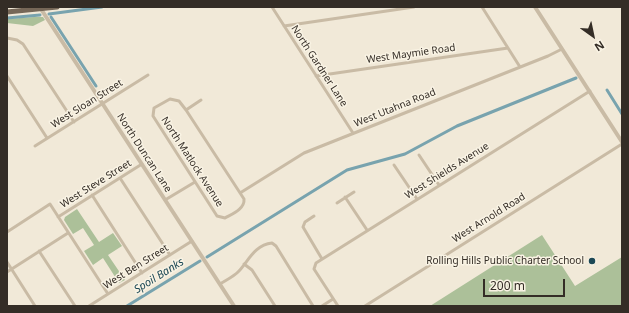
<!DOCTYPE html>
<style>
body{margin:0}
#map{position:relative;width:629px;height:313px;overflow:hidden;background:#f1e9d8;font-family:"Noto Sans",sans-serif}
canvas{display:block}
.frame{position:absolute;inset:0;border:8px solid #342d26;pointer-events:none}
.north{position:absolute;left:573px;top:16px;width:40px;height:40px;-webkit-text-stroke:3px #f9f3e4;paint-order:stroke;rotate:147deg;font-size:11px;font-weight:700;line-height:16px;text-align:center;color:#342d26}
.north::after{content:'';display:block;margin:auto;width:14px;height:18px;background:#342d26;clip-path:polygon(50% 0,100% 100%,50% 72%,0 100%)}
.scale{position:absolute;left:483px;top:279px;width:82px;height:18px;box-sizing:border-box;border:2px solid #342d26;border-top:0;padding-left:5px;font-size:12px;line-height:14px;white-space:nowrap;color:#342d26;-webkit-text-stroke:3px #f9f3e4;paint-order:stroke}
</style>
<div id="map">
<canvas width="629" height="313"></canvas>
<div class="frame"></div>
<div class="north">N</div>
<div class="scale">200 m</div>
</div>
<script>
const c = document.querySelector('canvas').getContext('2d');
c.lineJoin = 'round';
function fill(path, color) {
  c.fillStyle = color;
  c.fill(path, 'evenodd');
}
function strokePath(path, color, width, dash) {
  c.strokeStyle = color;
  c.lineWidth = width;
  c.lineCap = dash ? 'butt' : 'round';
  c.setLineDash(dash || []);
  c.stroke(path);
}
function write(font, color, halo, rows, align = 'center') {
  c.font = font + ' "Noto Sans",sans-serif';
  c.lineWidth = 3;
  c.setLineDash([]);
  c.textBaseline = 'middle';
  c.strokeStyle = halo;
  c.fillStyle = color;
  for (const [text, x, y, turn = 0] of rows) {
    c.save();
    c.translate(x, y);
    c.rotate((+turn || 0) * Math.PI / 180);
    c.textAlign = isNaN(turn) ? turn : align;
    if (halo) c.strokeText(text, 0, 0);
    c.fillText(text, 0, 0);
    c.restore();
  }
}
const green = new Path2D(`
 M34,17H43L45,20L33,26L7,23V19Z
 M77,209L99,242L113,233L122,246L108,255L125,280L119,283L103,258L93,265L84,251L94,245L83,228L73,234L64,220L65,217Z
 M542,235L575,286L622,257V306H430Z`);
const canal = new Path2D(`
 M49,14L102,7
 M51,17L96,86
 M7,18L40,15
 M607,90L622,114
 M207,257L347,170L405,154L457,126L576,78
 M127,306L200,261`);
const minor = new Path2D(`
 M272,7L353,133
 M482,7L520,67
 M284,26L414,7
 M7,38L17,40L23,44L74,122
 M7,76L47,138
 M316,76L508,48
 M170,99L179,101L186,110L244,199C245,209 232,214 225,218L217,216L153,116L154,108Z
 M186,110L201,100
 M35,146L148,75
 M419,155L439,185
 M394,165L417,199
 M120,178L170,255
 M240,193L304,153L548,56L562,49
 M92,195L142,273
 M345,197L367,230
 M165,200L195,182
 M337,203L354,192
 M314,216L305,222L303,227L322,259
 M58,217L142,164
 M7,232L50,204L108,294
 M39,251L75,306
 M7,262L35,306
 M244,264L252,270L275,306
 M7,272L68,233
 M220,284C226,280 233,277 238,272C248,262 254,245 272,243L276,246L313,306
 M89,306L192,241
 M322,306L333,299
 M338,306L314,269L316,263L590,91
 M365,306L622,144`);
const tertiary = new Path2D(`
 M535,7L622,142
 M41,9L234,306`);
const primary = new Path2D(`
 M7,12L57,7`);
const markers = [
 [592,261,4,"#1c4855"]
];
const streetNames = [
 ["West Maymie Road",411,54,-8],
 ["North Gardner Lane",319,66,57],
 ["West Sloan Street",87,104,-32],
 ["West Utahna Road",395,108,-22],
 ["North Duncan Lane",144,153,57],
 ["North Matlock Avenue",192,162,57],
 ["West Shields Avenue",447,171,-32],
 ["West Steve Street",96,184,-32],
 ["West Arnold Road",489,218,-32],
 ["West Ben Street",136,267,-32]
];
const poiNames = [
 ["Rolling Hills Public Charter School",584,261]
];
const waterNames = [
 ["Spoil Banks",159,276,-32]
];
fill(green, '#acc099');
strokePath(canal, '#78a3ae', 3);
strokePath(minor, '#c9bba5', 3);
strokePath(tertiary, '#c9bba5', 4);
strokePath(primary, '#766757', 5);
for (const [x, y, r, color] of markers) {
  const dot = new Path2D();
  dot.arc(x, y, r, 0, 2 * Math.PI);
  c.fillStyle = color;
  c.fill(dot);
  strokePath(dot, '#f9f3e4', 1.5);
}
write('10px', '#342d26', '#f9f3e4', streetNames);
write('10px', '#342d26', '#f9f3e4', poiNames, 'right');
write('italic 11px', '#1c4855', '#f9f3e4', waterNames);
</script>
